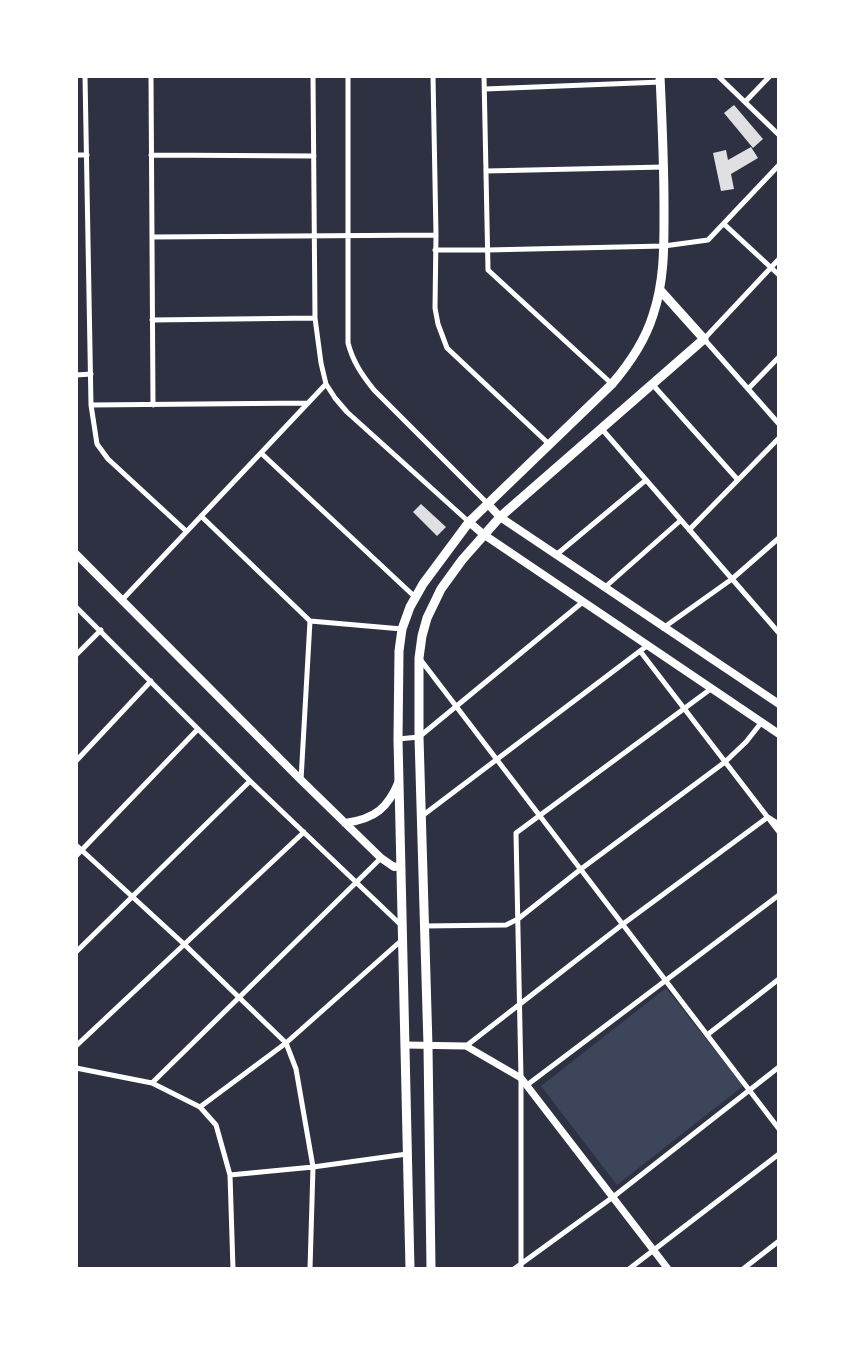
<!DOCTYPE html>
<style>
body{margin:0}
#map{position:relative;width:855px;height:1345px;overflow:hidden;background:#2d3142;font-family:"Exo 2",sans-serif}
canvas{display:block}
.frame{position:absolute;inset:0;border:78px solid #fff;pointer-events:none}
</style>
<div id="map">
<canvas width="855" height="1345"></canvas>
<div class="frame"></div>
</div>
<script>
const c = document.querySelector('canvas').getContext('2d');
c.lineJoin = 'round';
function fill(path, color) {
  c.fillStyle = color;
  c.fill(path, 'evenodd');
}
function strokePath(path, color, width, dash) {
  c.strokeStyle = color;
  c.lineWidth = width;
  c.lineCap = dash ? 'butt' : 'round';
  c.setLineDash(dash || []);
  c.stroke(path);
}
const green = new Path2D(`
 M666,988L743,1086L617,1185L541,1086Z`);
const building = new Path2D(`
 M734,105L763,139L753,148L724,113Z
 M751,147L758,158L731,174L734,189L721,191L713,153L726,150L728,160Z
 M421,504L446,527L437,536L413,512Z`);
const minor = new Path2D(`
 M85,76L91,405L97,444L108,459L186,531
 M151,76L153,405
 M313,76L315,318L321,363L326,384L335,398L347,412L469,522
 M348,76V343C353,362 362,375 374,390L487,503
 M433,76L436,235L435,308L438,324L447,348L550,445
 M484,76L488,270L612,384
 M718,76L779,135
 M485,89L661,82
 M745,102L770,76
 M76,155H87
 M151,155L314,156
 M486,171L664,167
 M724,224L779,275
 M152,237L436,235
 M435,250H487L664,246L708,240L779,165
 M779,259L704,339L779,424
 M152,320L315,318
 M76,375L91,374
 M653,385L738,480
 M748,389L779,357
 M91,405L308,403
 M601,428L779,633
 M261,453L415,597
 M201,516L310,621L402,629
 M689,530L779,438
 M556,555L646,480
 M604,588L681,520
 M122,600L326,384
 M76,607L250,781L402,926
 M663,628L732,579L779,538
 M640,651L779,832
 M76,655L101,630
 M420,659L779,1129
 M398,739L419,737L584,601
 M76,761L151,681
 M301,780L310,621
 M422,816L648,645
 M76,845L185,945L286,1043L296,1069L313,1167L310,1269
 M76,856L198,729
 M424,926L506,925L518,919L581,869L725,762L746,742L761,723
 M76,952L250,781
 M707,1035L779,979
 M76,1046L304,832
 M466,1046L623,924L768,817L779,824
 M76,1068L152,1083L200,1107L216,1125L230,1175L233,1269
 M152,1083L381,858
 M527,1085L779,895
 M200,1107L286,1043L403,939
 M230,1175L313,1167L407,1154
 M514,1269L613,1197L779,1067
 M521,1269V1078L516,833L712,688
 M629,1269L779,1154
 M743,1269L779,1241`);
const tertiary = new Path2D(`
 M405,1045L466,1046L521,1078L668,1269`);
const secondary = new Path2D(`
 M487,503L500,517L779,704
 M469,522L483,534L779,734
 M76,554L301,780L381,858L394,867L400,866
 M345,823C375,819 388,808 399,781`);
const primary = new Path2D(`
 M410,1269L398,739L399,651L402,629L410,607L423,584L469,522L612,384C630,363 645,341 653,315C665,280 664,243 664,206C664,163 662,119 660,76
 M431,1269L428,1046L419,737V658L422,636L427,618L441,589L462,560L500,517L704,339L660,290`);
fill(green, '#3c4559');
fill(building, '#e0e0e3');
strokePath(minor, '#fff', 5);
strokePath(tertiary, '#fff', 7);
strokePath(secondary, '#fff', 8);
strokePath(primary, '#fff', 9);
</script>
